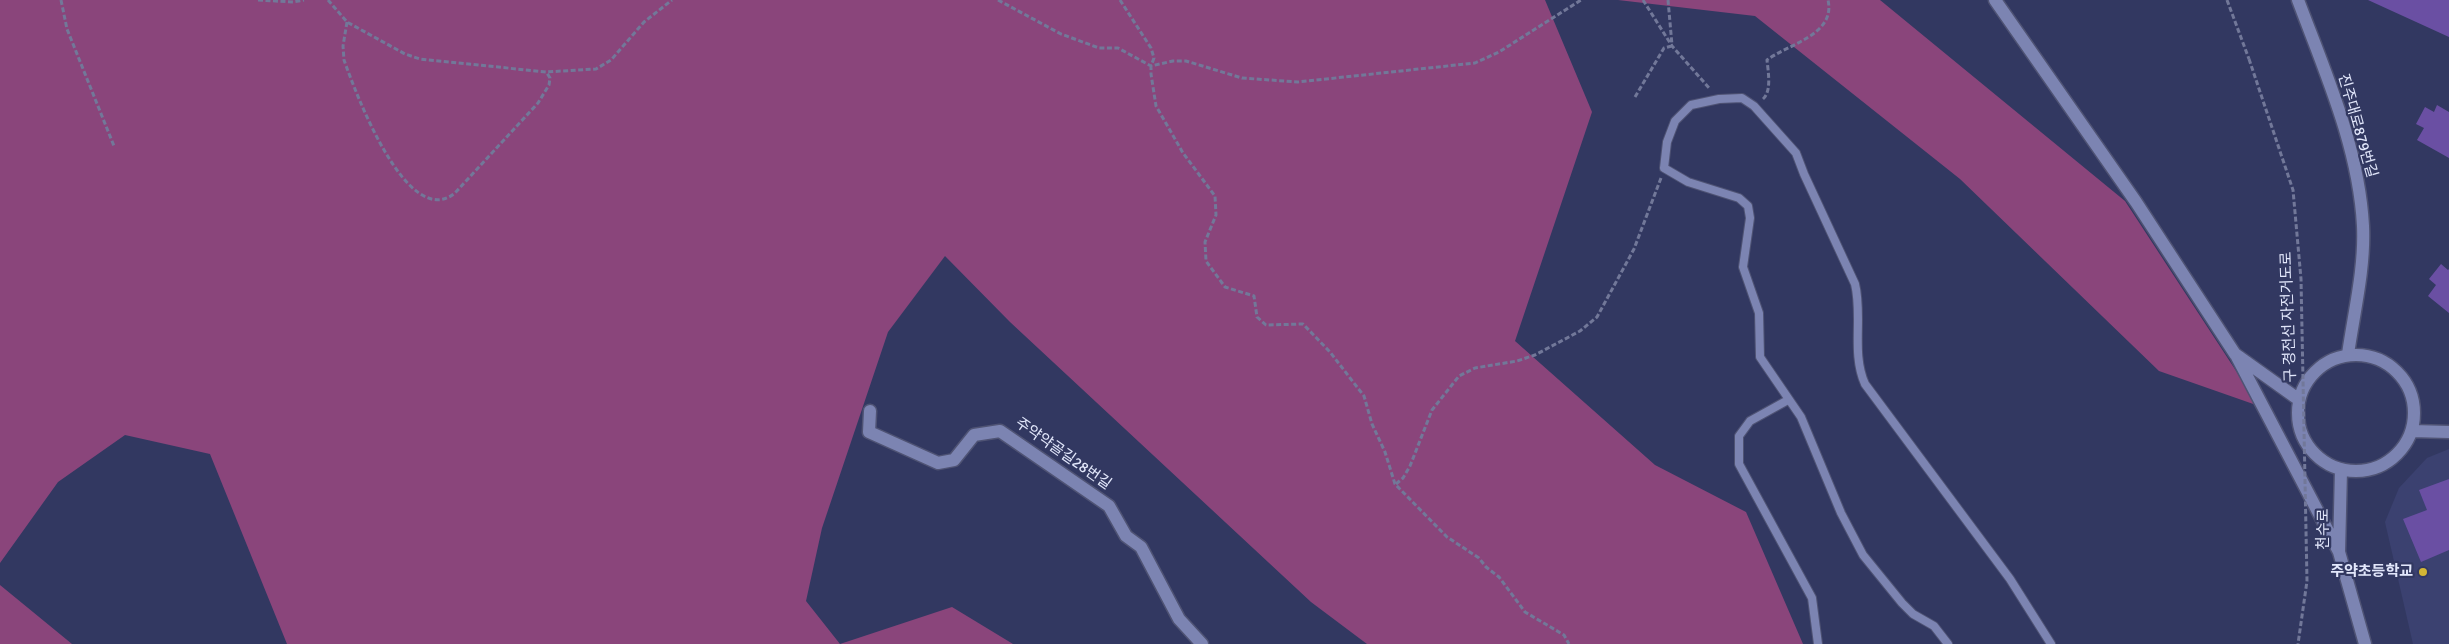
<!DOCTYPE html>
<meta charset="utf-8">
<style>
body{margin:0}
canvas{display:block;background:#323861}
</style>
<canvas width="2449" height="644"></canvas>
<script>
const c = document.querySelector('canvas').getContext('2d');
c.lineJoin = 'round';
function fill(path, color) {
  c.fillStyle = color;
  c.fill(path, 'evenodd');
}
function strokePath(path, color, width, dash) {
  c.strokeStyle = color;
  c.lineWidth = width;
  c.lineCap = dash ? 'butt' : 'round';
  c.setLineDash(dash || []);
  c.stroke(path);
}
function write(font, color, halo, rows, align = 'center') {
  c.font = font + ' Signika,"Noto Sans KR",sans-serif';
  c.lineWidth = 4.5;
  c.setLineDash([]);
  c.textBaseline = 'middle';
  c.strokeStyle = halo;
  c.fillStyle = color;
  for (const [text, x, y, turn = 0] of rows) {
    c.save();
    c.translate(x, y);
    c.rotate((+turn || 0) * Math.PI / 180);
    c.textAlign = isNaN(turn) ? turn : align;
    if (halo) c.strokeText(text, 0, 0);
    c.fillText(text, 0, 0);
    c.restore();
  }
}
const built = new Path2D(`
 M2449,449V644H2413L2385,522L2399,488L2427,458Z`);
const green = new Path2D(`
 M0,0H1545L1592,112L1515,341L1655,465L1746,512L1803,644H1367L1311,602L1010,322L945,256L888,332L822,528L806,601L840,644L952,607L1013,644H287L210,454L125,435L58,482L0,563Z
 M1618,0H1880L2125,201L2259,406L2159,371L1960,179L1755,16Z
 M0,585L72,644H0Z`);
const building = new Path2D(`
 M2368,0H2449V37Z
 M2437,105L2449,112V158L2417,140L2424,128L2416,124L2425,107L2434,112Z
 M2441,264L2448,270L2449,269V313L2428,296L2436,285L2429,279Z
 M2449,479V550L2421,562L2403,519L2427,510L2419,490Z`);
const path = new Path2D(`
 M61,0L67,29L114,146
 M258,0L293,2L304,0
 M328,0L347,22L405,54L420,59L546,72L596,69L611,60L644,22L672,0
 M998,0L1061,34L1099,48H1118L1151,66L1173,61H1186L1242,78L1298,82L1475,63L1499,52L1581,0
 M1120,0L1151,48L1154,58L1151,66V74L1156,106L1183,153L1215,196L1216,215L1205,242L1206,261L1225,287L1254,296L1257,317L1266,325L1303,324L1330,352L1364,396L1372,424L1385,452L1395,484L1447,537L1479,558L1486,567L1499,577L1525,612L1564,635L1569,644
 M1643,0L1672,46L1710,89
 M1668,0L1672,45
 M2227,0L2249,59
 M347,22L343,46L344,60C355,91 407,232 455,193L538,103L549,85L550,78L547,73
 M1635,97L1664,48L1672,46
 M1763,99C1772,91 1768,71 1767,60C1788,44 1836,35 1828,0
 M1396,484L1403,478L1410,466L1432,410L1459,376L1475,368L1517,361L1535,355L1580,331L1597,317L1634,249L1661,178`);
const lane = new Path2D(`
 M1788,400L1750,421L1739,436V464L1812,598L1818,644
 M1948,644L1934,626L1913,614L1902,603L1863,555L1841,513L1801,417L1760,357L1759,313L1743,267L1750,218L1748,206L1739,198L1688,182L1664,168L1667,142L1675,121L1691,105L1719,99L1742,98L1754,106L1796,153L1804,174L1855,284C1863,316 1851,353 1865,384L2010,579L2051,644`);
const street = new Path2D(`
 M870,411L869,432L938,463L954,460L974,435L1000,431L1109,506L1126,536L1141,547L1179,619L1202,644`);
const secondary = new Path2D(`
 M1995,0L2136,202L2235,354L2298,399
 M2298,0C2325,72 2359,148 2363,226C2365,268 2354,312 2348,354
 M2298 413a58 58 0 1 1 116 0a58 58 0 1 1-116 0Z
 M2237,357L2339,552
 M2412,431L2449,432
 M2341,470L2339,552L2365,644`);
const pathBridge = new Path2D(`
 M2249,59L2293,190L2301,279L2307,581L2298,644`);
const markers = [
 [2423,572,5,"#d3b635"]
];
const streetNames = [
 ["진주대로879번길",2357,126,74],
 ["구 경전선 자전거도로",2289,317,-92],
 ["주약약골길28번길",1063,454,35],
 ["천수로",2324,529,-90]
];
const poiNames = [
 ["주약초등학교",2413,572]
];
fill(built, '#3b4170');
fill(green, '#8a457b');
fill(building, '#6a4fa3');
strokePath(lane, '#4f5374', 10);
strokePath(street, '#4f5374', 15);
strokePath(secondary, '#4f5374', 15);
strokePath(path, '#727899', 3, [5, 2.5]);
strokePath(lane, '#7c84b2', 8);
strokePath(street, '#7c84b2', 12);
strokePath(secondary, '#7c84b2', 12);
strokePath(pathBridge, '#727899', 3, [5, 2.5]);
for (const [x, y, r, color] of markers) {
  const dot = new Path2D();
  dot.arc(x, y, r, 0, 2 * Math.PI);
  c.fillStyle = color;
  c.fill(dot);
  strokePath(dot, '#323861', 2);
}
write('15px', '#e2e7fb', '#323861', streetNames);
write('bold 15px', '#e2e7fb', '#323861', poiNames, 'right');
</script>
